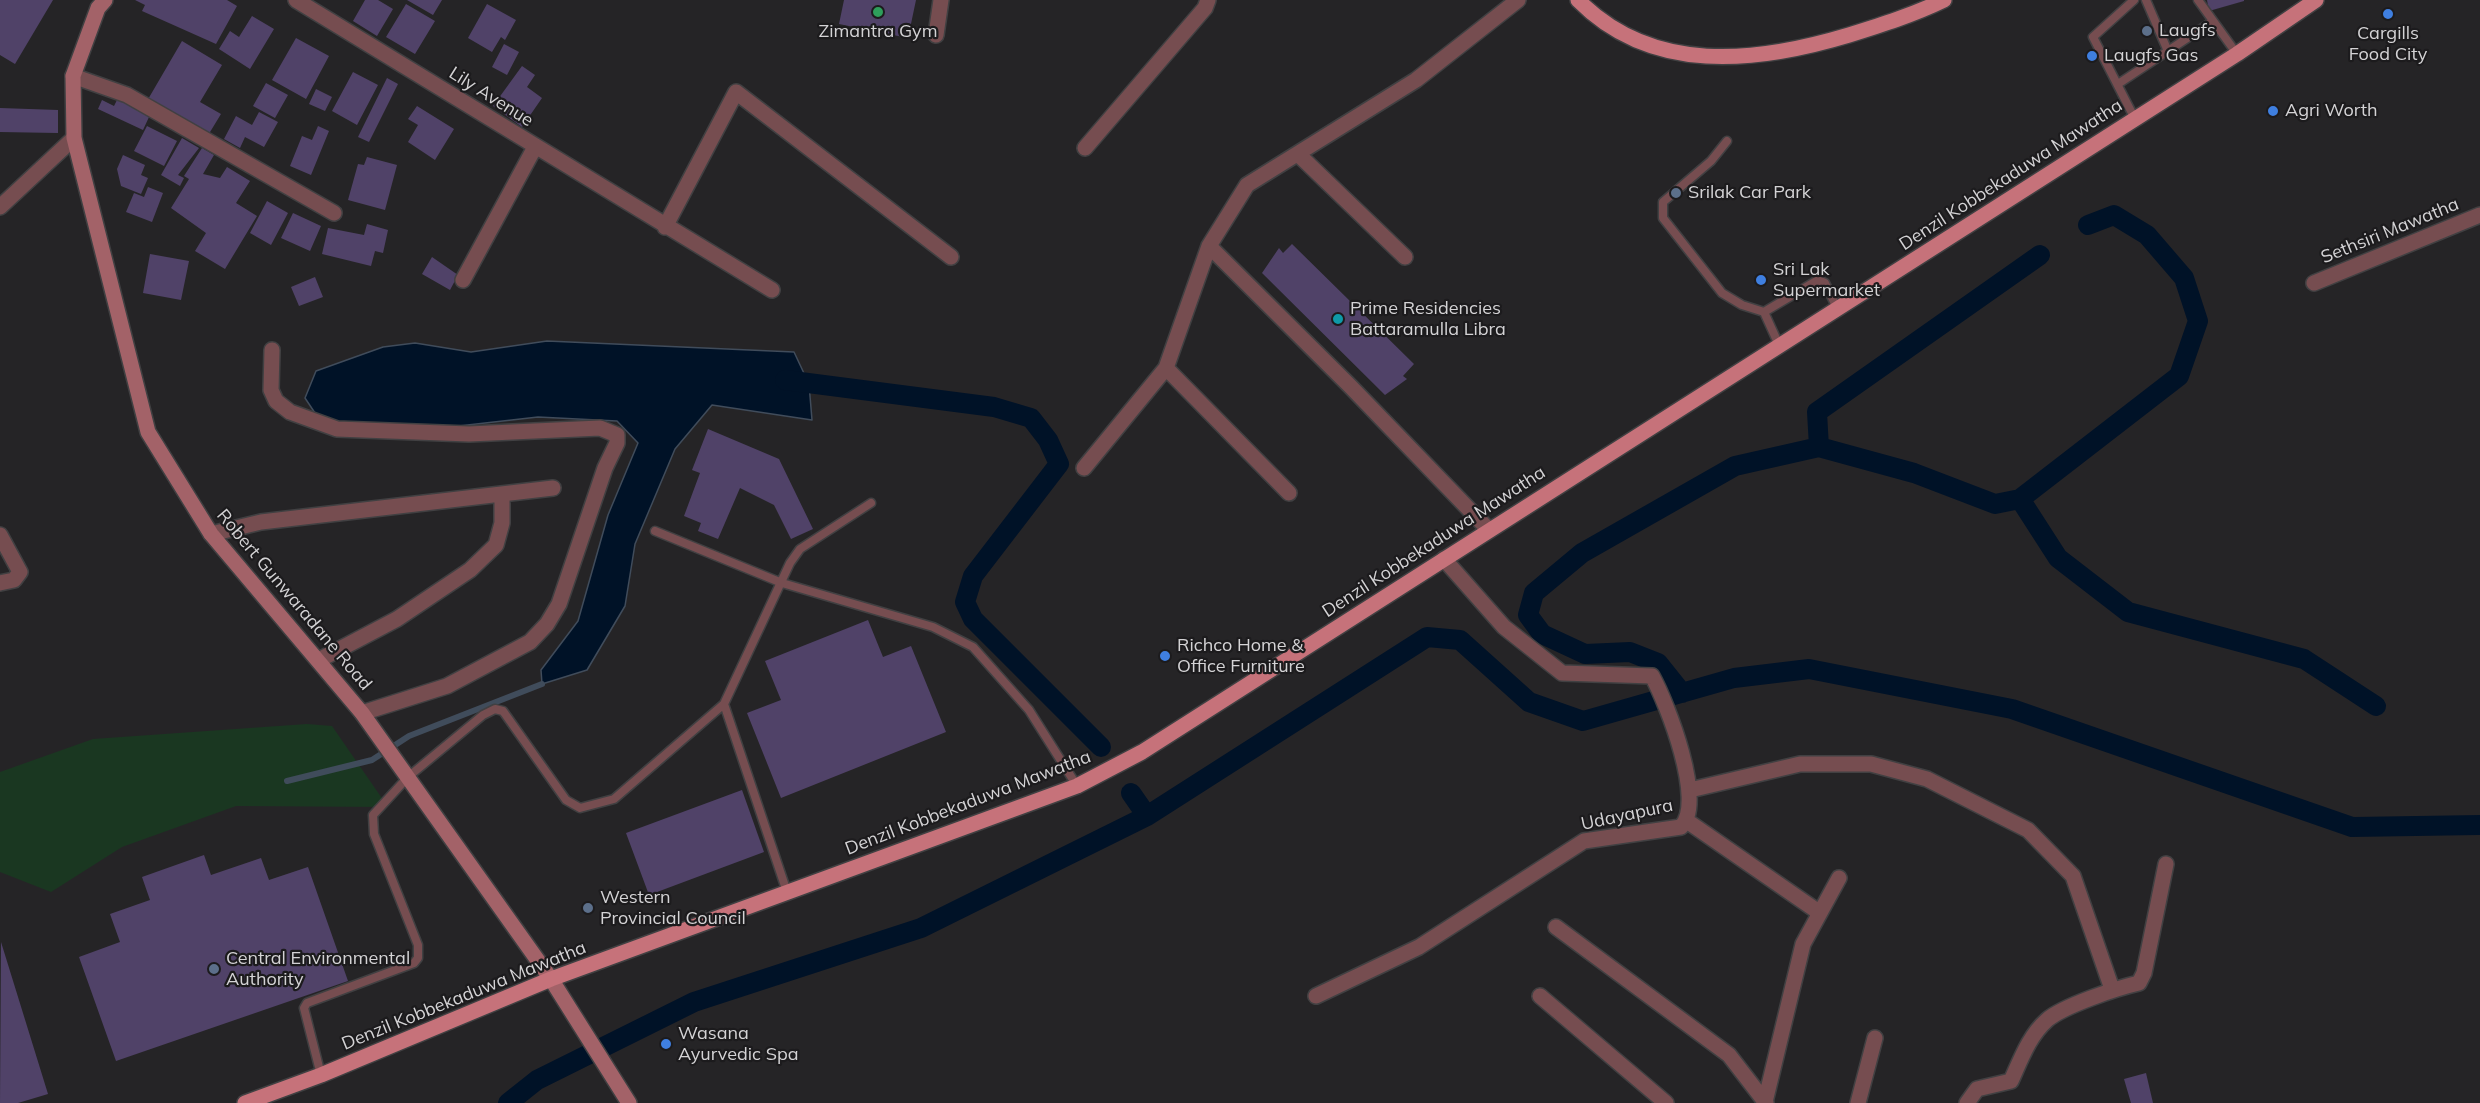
<!DOCTYPE html>
<style>
body{margin:0}
canvas{display:block;background:#252426}
</style>
<canvas width="2480" height="1103"></canvas>
<script>
const c = document.querySelector('canvas').getContext('2d');
c.lineJoin = 'round';
function fill(path, color) {
  c.fillStyle = color;
  c.fill(path, 'evenodd');
}
function strokePath(path, color, width, dash) {
  c.strokeStyle = color;
  c.lineWidth = width;
  c.lineCap = dash ? 'butt' : 'round';
  c.setLineDash(dash || []);
  c.stroke(path);
}
function write(font, color, halo, rows, align = 'center') {
  c.font = font + ' Mulish,sans-serif';
  c.lineWidth = 4.5;
  c.setLineDash([]);
  c.textBaseline = 'middle';
  c.strokeStyle = halo;
  c.fillStyle = color;
  for (const [text, x, y, turn = 0] of rows) {
    c.save();
    c.translate(x, y);
    c.rotate((+turn || 0) * Math.PI / 180);
    c.textAlign = isNaN(turn) ? turn : align;
    if (halo) c.strokeText(text, 0, 0);
    c.fillText(text, 0, 0);
    c.restore();
  }
}
const green = new Path2D(`
 M307,724L332,726L388,807L236,806L122,847L51,892L0,872V772L93,739Z`);
const water = new Path2D(`
 M547,341L794,352L809,384L812,420L712,405L675,449L635,544L625,606L587,670L542,684L541,670L578,621L608,515L638,443L617,421L538,417L388,434L317,416L305,398L316,371L383,347L415,343L471,352Z`);
const stream = new Path2D(`
 M287,781L372,760L409,736L542,684`);
const canal = new Path2D(`
 M785,380L994,407L1031,418L1048,440L1059,464L973,576L965,602L973,619L1101,747
 M1819,447L1817,412L2040,255
 M2020,499L2179,376L2198,321L2184,278L2147,235L2114,215L2088,225
 M1682,693L1658,663L1630,652L1585,654L1542,634L1528,615L1534,593L1582,553L1735,466L1819,447L1914,473L1995,504L2020,499L2058,558L2128,612L2304,659L2376,706
 M1131,793L1147,816
 M508,1103L537,1080L694,1002L921,928L1147,816L1427,637L1460,640L1529,702L1583,721L1734,678L1809,669L2012,709L2352,827L2480,825`);
const building = new Path2D(`
 M0,0H53L15,64L0,55Z
 M135,0H227L237,6L216,44L142,11L145,5Z
 M365,0H378L393,9L377,36L353,21Z
 M407,0H442L433,15Z
 M844,0H916L908,38L839,24Z
 M2207,0H2244V1L2209,11Z
 M406,4L435,21L415,54L386,37Z
 M487,4L516,20L505,40L501,37L492,52L468,38Z
 M252,16L274,29L250,69L219,49L230,31L239,37Z
 M296,38L329,56L306,99L272,80Z
 M182,41L222,65L200,102L221,114L207,137L147,101Z
 M504,44L519,52L507,75L492,67Z
 M522,66L535,75L527,87L542,98L522,127L493,106Z
 M353,72L378,85L357,125L332,111Z
 M387,78L398,84L369,142L358,137Z
 M266,83L288,95L275,118L253,106Z
 M316,89L332,97L325,111L309,104Z
 M119,96L149,117L143,130L98,109L102,100L114,106Z
 M417,106L454,129L435,160L408,142L418,125L408,119Z
 M0,108L58,110V133L0,132Z
 M259,112L278,122L264,147L245,137L240,148L224,139L236,116L252,125Z
 M147,126L177,141L164,166L134,151Z
 M318,126L329,131L311,175L290,166L302,136L312,140Z
 M182,138L199,148L178,175L184,178L180,186L161,175Z
 M202,148L214,155L203,174L220,178L227,167L250,181L236,203L257,216L225,269L195,251L206,233L171,208L189,179L184,176Z
 M123,155L145,165L141,175L148,178L141,194L121,186L117,169Z
 M367,157L397,165L385,210L348,200L358,164L364,165Z
 M148,187L163,193L152,222L126,212L134,193L144,197Z
 M267,201L288,213L271,245L250,233Z
 M293,213L321,226L310,251L281,238Z
 M367,224L388,230L383,253L375,251L371,266L322,254L328,228L364,235Z
 M1292,244L1414,364L1403,376L1407,379L1385,395L1262,273L1279,248L1283,253Z
 M150,254L189,261L181,300L143,293Z
 M432,257L458,275L450,290L422,274Z
 M315,277L323,297L299,306L291,287Z
 M708,429L779,459L813,529L791,539L774,505L740,488L718,539L698,531L701,523L684,516L700,473L692,470Z
 M868,620L883,657L911,646L946,732L781,798L747,713L781,700L765,661Z
 M742,790L764,852L649,895L626,833Z
 M204,855L211,875L261,858L269,880L308,867L348,981L116,1061L79,957L120,942L110,914L150,900L142,877Z
 M1,942L48,1094L18,1103H0Z
 M2146,1073L2153,1103H2131L2124,1079Z`);
const lane = new Path2D(`
 M2134,0L2093,37L2135,119
 M2146,0L2167,49
 M2198,0L2237,54
 M2118,84L2213,21
 M1727,141L1711,161L1663,202V218L1722,293L1742,305L1764,312
 M1779,345L1764,312L1818,280L1825,283L1837,308
 M655,531L782,583L933,627L973,647L1029,710L1077,786
 M724,704L787,892
 M321,1075L304,1008L307,1003L414,963L418,958V945L374,834L373,815L408,777L483,715L495,709L503,711L566,800L580,808L614,799L724,704L790,563L800,549L871,503`);
const street = new Path2D(`
 M296,0L772,290
 M936,35L941,0
 M73,76L127,95L334,213
 M1085,148L1205,8L1208,0
 M1299,155L1405,257
 M0,207L74,138
 M665,227L736,92L951,257
 M1209,246L1351,387L1489,530
 M463,280L535,147
 M2314,283L2480,215
 M272,350L271,390L276,401L290,412L337,429L469,434L600,428L617,435V443L605,468L559,604L547,624L530,642L447,686L362,713
 M1166,368L1289,493
 M1084,468L1166,368L1209,246L1247,185L1416,80L1518,0
 M211,534L261,522L553,488
 M0,535L20,572L14,580L0,583
 M319,660L397,619L470,570L496,545L502,523V495
 M1690,790L1800,764H1871L1927,779L2028,830L2073,876L2112,989
 M1687,821L1820,913
 M1556,927L1729,1055L1766,1103
 M1316,996L1419,947L1584,841L1681,827C1706,802 1667,703 1652,676L1562,673L1504,627L1444,559
 M1540,996L1666,1103
 M1765,1102L1803,944L1839,878
 M1858,1103L1875,1038
 M1967,1103L1977,1089L2011,1081C2021,1059 2029,1036 2047,1020C2063,1006 2117,988 2139,983L2144,973L2166,864`);
const secondary = new Path2D(`
 M105,0L98,8L73,76L74,138L148,432L211,534L362,713L551,979L629,1103`);
const primary = new Path2D(`
 M1578,0C1652,75 1756,63 1849,35C1881,25 1913,15 1944,0
 M245,1103L321,1075L551,979L1077,786L1142,752L2237,54L2316,0`);
const markers = [
 [878,12,6,"#2e9e5b"],
 [2388,14,6,"#3f7fe0"],
 [2147,31,6,"#5c6f8a"],
 [2092,56,6,"#3f7fe0"],
 [2273,111,6,"#3f7fe0"],
 [1676,193,6,"#5c6f8a"],
 [1761,280,6,"#3f7fe0"],
 [1338,319,6,"#0f9aa8"],
 [1165,656,6,"#3f7fe0"],
 [588,908,6,"#5c6f8a"],
 [214,969,6,"#5c6f8a"],
 [666,1044,6,"#3f7fe0"]
];
const poiNames = [
 ["Laugfs",2159,31],
 ["Zimantra Gym",878,32,"center"],
 ["Cargills",2388,34,"center"],
 ["Food City",2388,55,"center"],
 ["Laugfs Gas",2104,56],
 ["Agri Worth",2285,111],
 ["Srilak Car Park",1688,193],
 ["Sri Lak",1773,270],
 ["Supermarket",1773,291],
 ["Prime Residencies",1350,309],
 ["Battaramulla Libra",1350,330],
 ["Richco Home &",1177,646],
 ["Office Furniture",1177,667],
 ["Western",600,898],
 ["Provincial Council",600,919],
 ["Central Environmental",226,959],
 ["Authority",226,980],
 ["Wasana",678,1034],
 ["Ayurvedic Spa",678,1055]
];
const streetNames = [
 ["Lily Avenue",491,97,32],
 ["Denzil Kobbekaduwa Mawatha",2011,175,-33],
 ["Sethsiri Mawatha",2390,231,-22],
 ["Denzil Kobbekaduwa Mawatha",1434,542,-33],
 ["Robert Gunwaradane Road",294,600,50],
 ["Denzil Kobbekaduwa Mawatha",968,803,-21],
 ["Udayapura",1627,815,-12],
 ["Denzil Kobbekaduwa Mawatha",464,996,-22]
];
fill(green, '#1a3721');
fill(water, '#001227');
strokePath(water, '#404c5b', 1.5);
strokePath(stream, '#404c5b', 6);
strokePath(canal, '#001227', 20);
fill(building, '#504268');
strokePath(lane, '#414042', 11);
strokePath(street, '#414042', 18);
strokePath(secondary, '#414042', 18);
strokePath(primary, '#414042', 18);
strokePath(lane, '#764d50', 8);
strokePath(street, '#764d50', 15);
strokePath(secondary, '#a36268', 15);
strokePath(primary, '#c6727a', 15);
for (const [x, y, r, color] of markers) {
  const dot = new Path2D();
  dot.arc(x, y, r, 0, 2 * Math.PI);
  c.fillStyle = color;
  c.fill(dot);
  strokePath(dot, '#1c1b1d', 2);
}
write('18px', '#d4d3d5', '#1c1b1d', poiNames, 'left');
write('18px', '#d4d3d5', '#1c1b1d', streetNames);
</script>
